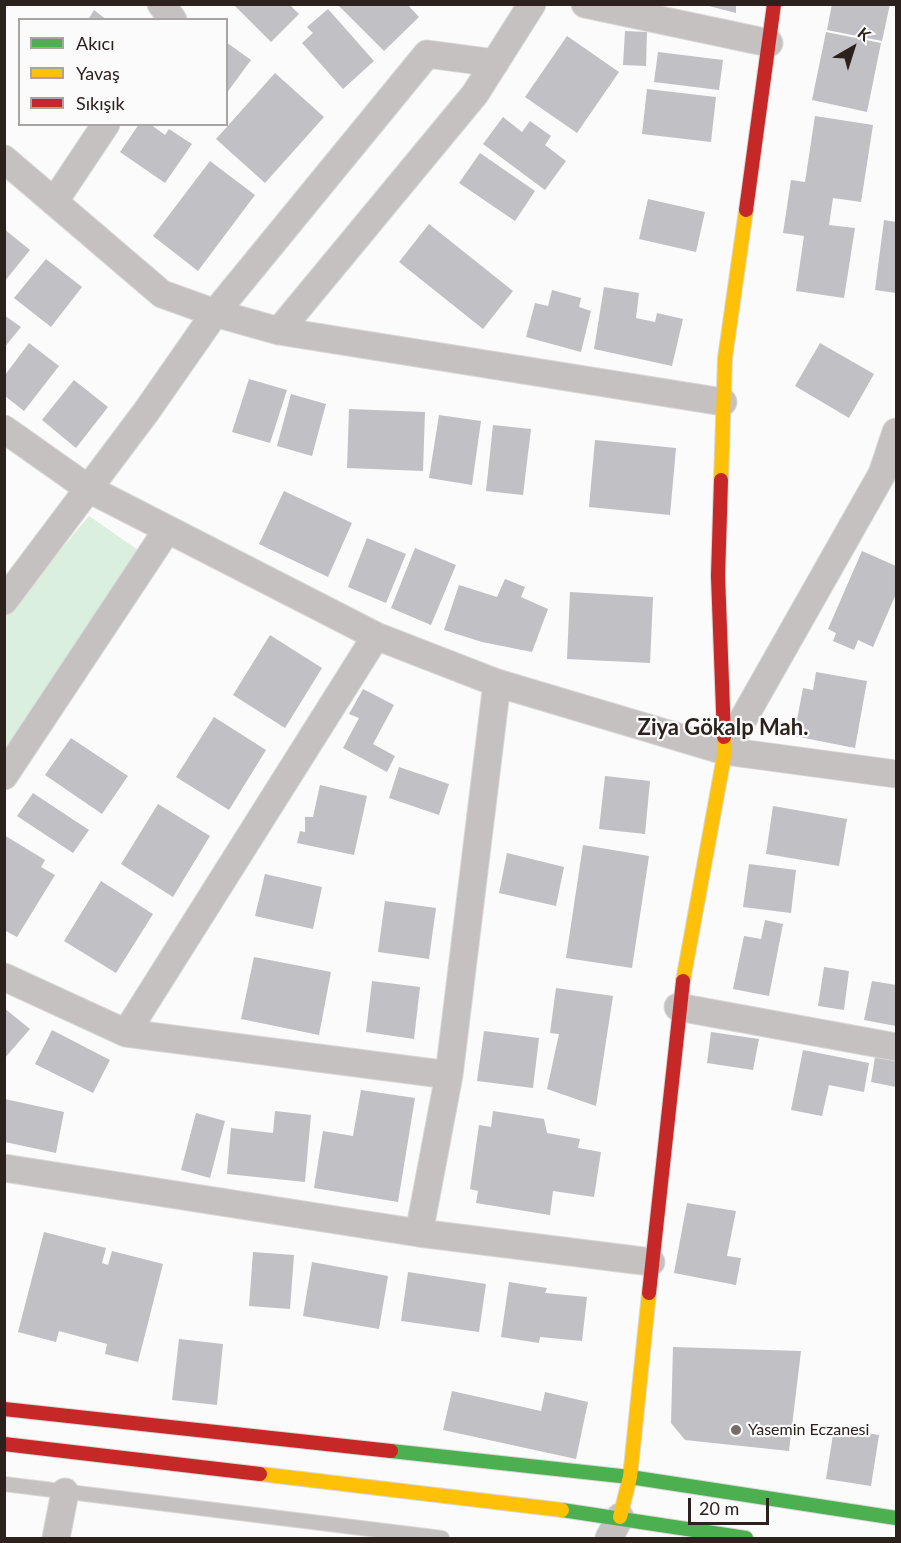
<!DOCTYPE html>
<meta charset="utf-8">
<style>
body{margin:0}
#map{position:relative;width:901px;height:1543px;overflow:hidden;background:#fbfbfb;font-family:Lato,sans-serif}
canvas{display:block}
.frame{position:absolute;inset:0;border:6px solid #2c211c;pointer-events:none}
.legend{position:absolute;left:18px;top:18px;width:210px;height:108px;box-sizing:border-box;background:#fbfbfb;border:2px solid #a8a4a2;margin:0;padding:8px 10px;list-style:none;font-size:18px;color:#2c211c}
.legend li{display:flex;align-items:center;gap:12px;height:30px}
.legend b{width:30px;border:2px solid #a8a4a2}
.north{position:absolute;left:823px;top:18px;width:60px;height:60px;-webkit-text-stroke:4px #fbfbfb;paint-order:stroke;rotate:39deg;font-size:16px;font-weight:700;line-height:24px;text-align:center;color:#2c211c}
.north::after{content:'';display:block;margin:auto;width:21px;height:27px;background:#2c211c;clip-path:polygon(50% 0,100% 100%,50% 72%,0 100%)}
.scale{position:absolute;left:688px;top:1498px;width:81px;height:27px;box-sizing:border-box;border:3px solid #2c211c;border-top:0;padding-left:8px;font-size:18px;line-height:21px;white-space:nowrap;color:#2c211c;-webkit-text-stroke:4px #fbfbfb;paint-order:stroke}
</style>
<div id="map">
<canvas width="901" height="1543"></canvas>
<div class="frame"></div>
<ul class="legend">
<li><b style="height:8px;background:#4caf50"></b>Akıcı</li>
<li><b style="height:8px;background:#ffc107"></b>Yavaş</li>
<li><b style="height:8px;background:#c62828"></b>Sıkışık</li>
</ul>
<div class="north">K</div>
<div class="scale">20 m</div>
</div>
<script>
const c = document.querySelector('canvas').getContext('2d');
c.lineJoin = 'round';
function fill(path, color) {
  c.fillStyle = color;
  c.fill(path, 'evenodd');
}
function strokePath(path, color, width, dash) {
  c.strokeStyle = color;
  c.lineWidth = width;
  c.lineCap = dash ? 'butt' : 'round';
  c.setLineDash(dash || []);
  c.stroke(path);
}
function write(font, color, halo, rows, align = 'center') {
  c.font = font + ' Lato,sans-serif';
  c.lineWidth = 4.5;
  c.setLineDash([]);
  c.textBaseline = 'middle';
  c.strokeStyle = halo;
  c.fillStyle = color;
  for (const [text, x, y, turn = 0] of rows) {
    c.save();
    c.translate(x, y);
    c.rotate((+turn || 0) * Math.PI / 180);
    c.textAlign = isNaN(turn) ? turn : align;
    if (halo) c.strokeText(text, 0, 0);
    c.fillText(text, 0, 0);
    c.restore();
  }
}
const green = new Path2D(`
 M89,516L138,550L5,750V616Z`);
const building = new Path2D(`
 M233,4H289L299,14L271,42Z
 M337,4H407L419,17L384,51Z
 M705,4H736V13L705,5Z
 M832,4H890L882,41L827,30Z
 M328,9L374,61L343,89L302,43L313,33L307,27Z
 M94,10L107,20H88Z
 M625,31L647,32L646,66L623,65Z
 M826,32L881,43L867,112L812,100Z
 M567,36L619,72L577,133L525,97Z
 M226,42L251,60L226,94Z
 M658,52L723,60L719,90L654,82Z
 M275,73L324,117L265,183L216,139Z
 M647,89L716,97L711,142L642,134Z
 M815,116L873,125L861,202L833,198L829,225L855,228L844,298L796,291L804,236L783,233L791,180L805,182Z
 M503,117L522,132L530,121L551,136L545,145L566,161L545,190L483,144Z
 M139,124H150L165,135L169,129L192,144L165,183L120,152Z
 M480,153L535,191L515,221L459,183Z
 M210,161L255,195L198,271L153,236Z
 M648,199L705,212L696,252L639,239Z
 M884,220L896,222V293L875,290Z
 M429,224L513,291L483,329L399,262Z
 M4,229L30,250L4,282Z
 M46,259L82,287L51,327L14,298Z
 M604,287L639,293L636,318L655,322L657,313L683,319L672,366L594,349Z
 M552,290L581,298L579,307L591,311L581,352L526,337L535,303L548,306Z
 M4,315L21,327L4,348Z
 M29,343L59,366L24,411L5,396V375Z
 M820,343L874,374L849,418L795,386Z
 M249,379L287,390L270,443L232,432Z
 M74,380L108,407L76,448L42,420Z
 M291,394L326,404L312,456L277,446Z
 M349,409L425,412L423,471L347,468Z
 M439,415L481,421L472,485L429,478Z
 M493,425L531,429L523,495L486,491Z
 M595,440L676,448L670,515L589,507Z
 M284,491L352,523L328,577L259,544Z
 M367,538L406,554L386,603L348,587Z
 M415,548L456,565L431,625L391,608Z
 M862,551L896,566V594L873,647L858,640L854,650L833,641L836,633L828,629Z
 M505,579L525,587L521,597L548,609L532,652L482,642L444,630L459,585L497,597Z
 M570,592L653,597L650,663L567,659Z
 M270,635L322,668L285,728L233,695Z
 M816,672L867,681L855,748L794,736L803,688L813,690Z
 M363,689L394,705L373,744L395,756L387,772L343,748L359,718L349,714Z
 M214,717L266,750L229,810L176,777Z
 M71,738L128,776L102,814L45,775Z
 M399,767L449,784L439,815L389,798Z
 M605,776L650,781L645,834L599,829Z
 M320,785L367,796L354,855L297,843L300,831L305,832V817H313Z
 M33,793L89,830L73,853L17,816Z
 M158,804L210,836L173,897L121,864Z
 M773,806L847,819L839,866L766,854Z
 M4,835L45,860L41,867L55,875L17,937L4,930Z
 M583,845L649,856L632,968L566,958Z
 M507,853L564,867L556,906L499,893Z
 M749,864L796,870L791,913L743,907Z
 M265,874L322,887L313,929L255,916Z
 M101,881L153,914L116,973L64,941Z
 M385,901L436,908L429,959L378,952Z
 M765,920L783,924L769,996L733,989L744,936L761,939Z
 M254,957L331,972L319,1035L241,1019Z
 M824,967L849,971L844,1010L818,1006Z
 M372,981L420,987L414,1039L366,1032Z
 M872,981L896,985V1026L864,1020Z
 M556,988L613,996L596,1106L547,1089L559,1034L550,1033Z
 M4,1008L30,1029L4,1059Z
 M52,1030L110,1060L93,1093L35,1064Z
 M484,1031L539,1038L533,1088L477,1081Z
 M711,1032L759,1039L753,1070L707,1063Z
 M803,1050L869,1063L864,1092L829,1085L822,1116L791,1110Z
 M875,1057L896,1061V1087L871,1082Z
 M361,1090L415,1098L398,1202L314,1188L323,1131L353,1136Z
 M5,1099L64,1112L56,1153L5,1142Z
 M275,1111L311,1115L305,1182L227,1174L231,1128L273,1133Z
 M493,1111L544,1119L547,1133L580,1139L578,1148L601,1152L594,1197L553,1191L550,1215L476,1203L478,1191L470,1189L479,1125L491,1127Z
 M196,1113L225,1121L210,1178L181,1170Z
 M687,1203L736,1211L727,1256L741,1258L736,1285L674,1273Z
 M44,1232L106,1248L102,1263L108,1265L112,1251L163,1264L138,1362L105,1354L107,1344L59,1331L56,1342L18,1332Z
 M253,1252L294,1255L290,1309L249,1306Z
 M312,1262L388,1276L379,1329L303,1316Z
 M408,1272L486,1284L479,1332L401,1321Z
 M509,1282L547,1288L545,1293L587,1297L582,1341L540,1337L539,1343L501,1337Z
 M179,1339L223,1344L217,1405L172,1400Z
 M673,1347L801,1351L789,1451L685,1440L671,1423Z
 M452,1391L541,1411L545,1392L588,1402L576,1459L443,1430Z
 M834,1428L879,1435L871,1486L826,1479Z`);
const lane = new Path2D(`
 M4,1484L442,1538`);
const street = new Path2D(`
 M161,4L173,20
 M585,4L769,43
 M4,159L162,294L215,313L279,331L723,402
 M54,202L106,124
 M279,331L475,94L532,4
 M4,429L89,489L376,636L497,683L725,751L896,774
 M4,601L146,412L215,313L427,54L495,63
 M725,751L882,474L896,432
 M4,776L167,530
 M4,977L126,1033L449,1075
 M678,1007L896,1047
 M126,1033L376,636
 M4,1168L419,1233L651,1262
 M419,1233L449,1075L497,683
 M56,1538L65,1492
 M609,1538L620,1517`);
const fast = new Path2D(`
 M391,1451L630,1477L896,1518
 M562,1510L746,1538`);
const slow = new Path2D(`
 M721,480L725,358L746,210
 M683,981L725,751L724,737
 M260,1474L562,1510
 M620,1517L630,1477L649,1293`);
const jam = new Path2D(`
 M746,210L774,4
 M721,480L718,576L724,737
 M649,1293L683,981
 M4,1409L391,1451
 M4,1444L260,1474`);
const markers = [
 [736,1430,6,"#746d6a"]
];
const poiNames = [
 ["Yasemin Eczanesi",748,1430]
];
const districtNames = [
 ["Ziya Gökalp Mah.",723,728]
];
fill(green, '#daefdd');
fill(building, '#c0c0c5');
strokePath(lane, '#dad8d7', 16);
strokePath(street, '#dad8d7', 29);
strokePath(fast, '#dad8d7', 16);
strokePath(slow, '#dad8d7', 16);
strokePath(jam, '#dad8d7', 16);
strokePath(lane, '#c5c1c1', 14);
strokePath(street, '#c5c1c1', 27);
strokePath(fast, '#4caf50', 14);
strokePath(slow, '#ffc107', 14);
strokePath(jam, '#c62828', 14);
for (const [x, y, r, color] of markers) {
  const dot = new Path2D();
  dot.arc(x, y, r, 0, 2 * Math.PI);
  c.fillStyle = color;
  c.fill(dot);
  strokePath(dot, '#fbfbfb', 2);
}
write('16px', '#2c211c', '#fbfbfb', poiNames, 'left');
write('bold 22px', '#2c211c', '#fbfbfb', districtNames);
</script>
